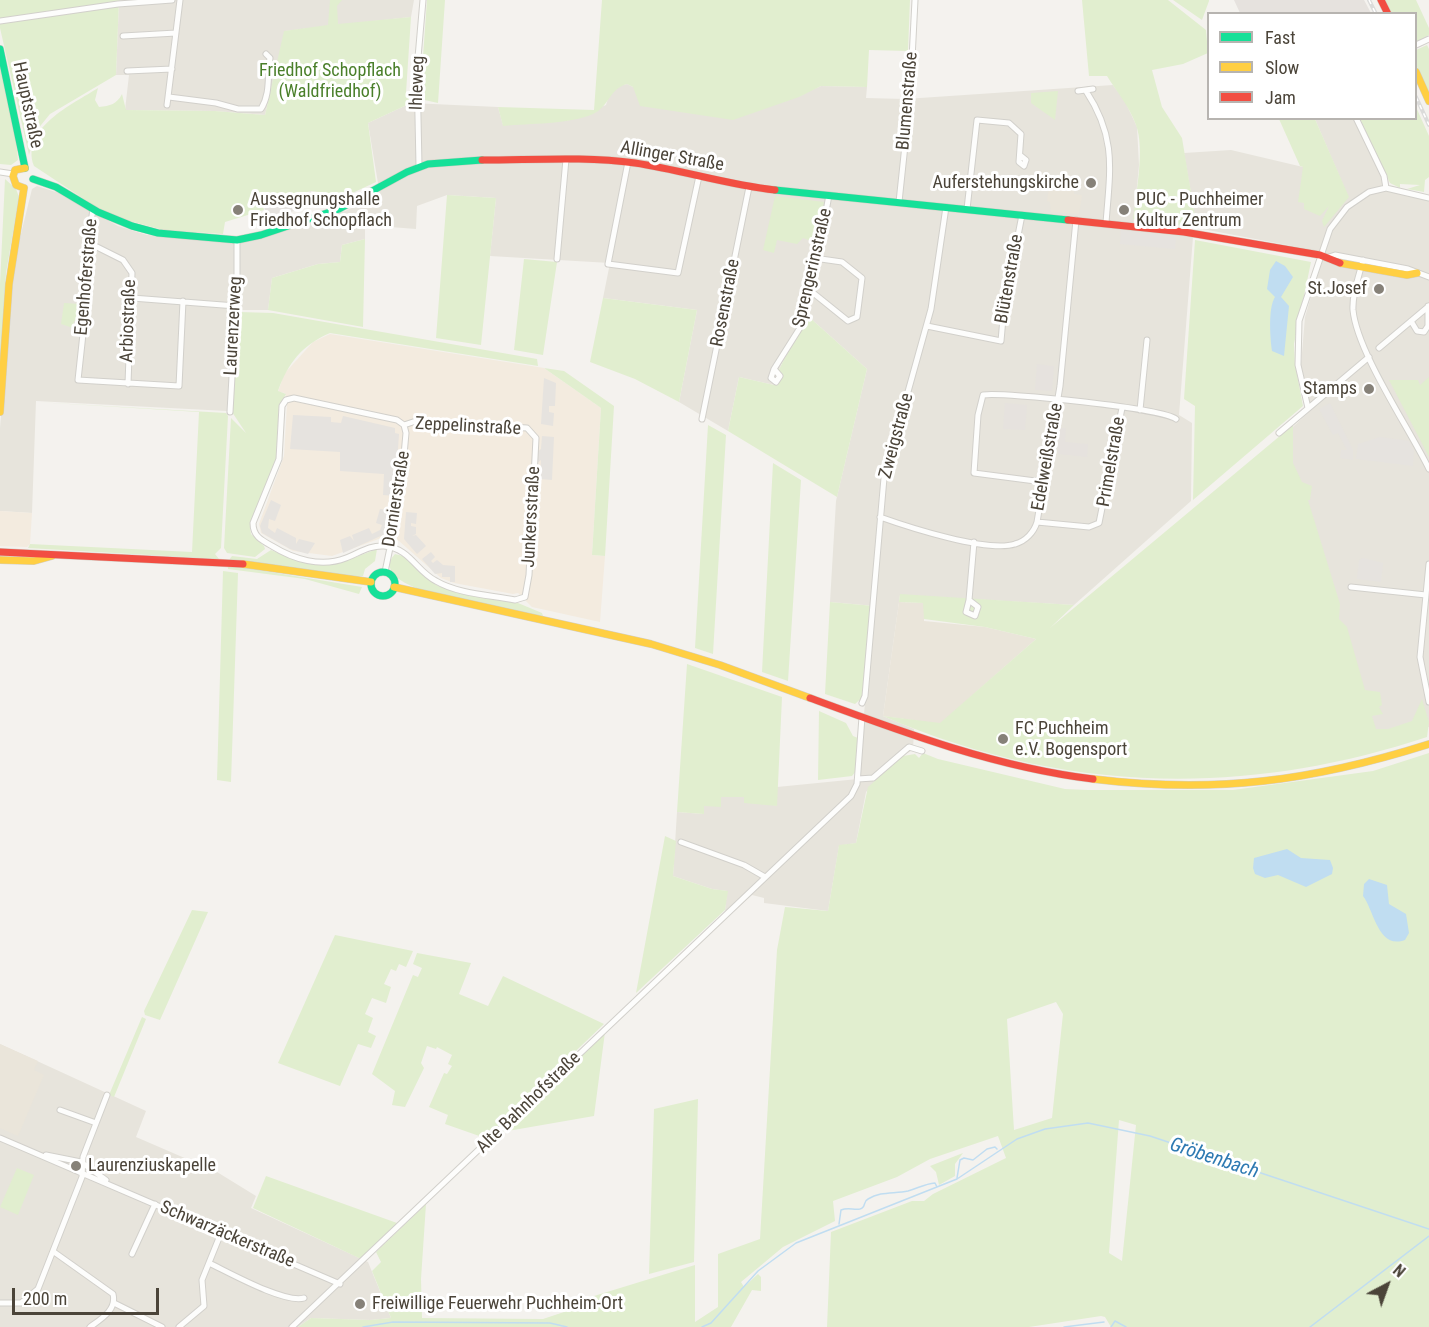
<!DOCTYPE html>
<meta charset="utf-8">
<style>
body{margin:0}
#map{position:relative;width:1429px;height:1327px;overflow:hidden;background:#f4f2ee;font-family:"Roboto Condensed",sans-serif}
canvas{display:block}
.legend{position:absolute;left:1207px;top:12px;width:210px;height:108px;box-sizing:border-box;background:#fff;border:2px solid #b7b4b0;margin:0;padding:8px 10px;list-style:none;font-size:18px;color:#4b4439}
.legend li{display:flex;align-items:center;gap:12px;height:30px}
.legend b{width:30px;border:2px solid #b7b4b0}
.north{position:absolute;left:1357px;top:1255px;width:60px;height:60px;-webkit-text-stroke:4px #fff;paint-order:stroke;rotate:41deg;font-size:16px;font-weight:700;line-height:24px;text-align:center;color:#4b4439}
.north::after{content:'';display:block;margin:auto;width:21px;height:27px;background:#4b4439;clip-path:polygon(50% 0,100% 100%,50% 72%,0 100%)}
.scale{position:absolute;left:12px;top:1288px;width:147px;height:27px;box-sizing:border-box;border:3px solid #4b4439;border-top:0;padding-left:8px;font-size:18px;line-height:21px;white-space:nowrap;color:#4b4439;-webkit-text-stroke:4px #fff;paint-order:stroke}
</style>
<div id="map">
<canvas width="1429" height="1327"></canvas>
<ul class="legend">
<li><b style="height:8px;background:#16e098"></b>Fast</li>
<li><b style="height:8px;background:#ffcf43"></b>Slow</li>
<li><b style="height:8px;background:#f24e42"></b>Jam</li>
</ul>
<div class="north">N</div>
<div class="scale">200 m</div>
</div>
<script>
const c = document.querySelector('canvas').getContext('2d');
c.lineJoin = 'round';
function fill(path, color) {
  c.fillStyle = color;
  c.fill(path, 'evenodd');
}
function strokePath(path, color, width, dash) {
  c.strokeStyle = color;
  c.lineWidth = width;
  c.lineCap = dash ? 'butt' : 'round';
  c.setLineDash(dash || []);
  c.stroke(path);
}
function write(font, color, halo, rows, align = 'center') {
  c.font = font + ' "Roboto Condensed",sans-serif';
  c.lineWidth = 6;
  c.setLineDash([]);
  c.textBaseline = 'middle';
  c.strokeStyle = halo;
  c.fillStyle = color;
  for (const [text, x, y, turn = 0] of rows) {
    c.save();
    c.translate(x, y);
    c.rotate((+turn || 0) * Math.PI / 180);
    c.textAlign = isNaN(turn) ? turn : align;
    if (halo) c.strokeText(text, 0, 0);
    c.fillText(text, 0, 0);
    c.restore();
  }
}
const residential = new Path2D(`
 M119,0H414L411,17L285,31L265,115L215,111L125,110L129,75H116Z
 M627,84L633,87L781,103L821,86L867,87L866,98L905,99L1113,85L1125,101L1137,127L1139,165L1133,228L1193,237L1179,415L1192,423L1191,501L1074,605L900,595L883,716L914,729L913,750L902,756L866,792L856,843L839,846L828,911L764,903V898L752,895L730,915L725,910L727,891L712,889L673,876L677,812L704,814V806L721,797H744L777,806V787L858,779L874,606L830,602L836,501L867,369L808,316L794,347L782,363L779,370L783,376L780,382L774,385L739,377L728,431L679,402L697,310L603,298L610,263L490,256L496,198L447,195L417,206L416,229L365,225V239L342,245L340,262L318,264L272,278L268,310H235L227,411L36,401L32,513L0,511V428L9,316L15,258L32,189L37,186L59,193L118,226L147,235L237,240L345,211L380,195L368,123L411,103L498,107L503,125L570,120L606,105L609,95L619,86Z
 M1315,119H1360L1388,177L1390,192L1429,200V727L1374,736L1281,438L1311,410L1301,365L1305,317L1324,252L1197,228L1184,153L1231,150L1303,167L1344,187Z
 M0,1044L146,1111L136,1137L217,1172L256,1196L251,1208L368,1262L391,1318L370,1320L311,1318L298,1327H0Z`);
const commercial = new Path2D(`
 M330,334L544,368L601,408L592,555L605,556L600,622L532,607L518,593L513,594L454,583L441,578L399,541L384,537L332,556L293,551L261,533L259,524L284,456L287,404L285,393L278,392L284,374L313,342Z
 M0,511L32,513L30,544L27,547L0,546Z`);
const industrial = new Path2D(`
 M1234,0H1364L1371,13H1240Z
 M1037,364L1054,366L1052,391L1035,390Z
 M1005,403L1027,405L1025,430L1003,429Z
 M1059,428H1066L1065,442L1088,444L1087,457L1058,454Z`);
const education = new Path2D(`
 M1056,180L1067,181L1066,188H1074V194L1082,195L1079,214L1051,212L1050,202L1047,201L1049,187Z
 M899,602L924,603V621L985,627L1036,639L940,724L883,716Z
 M0,1044L38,1061L34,1070L44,1075L18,1136L0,1128Z`);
const green = new Path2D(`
 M0,0H119L116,75L50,114L37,130L29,155L0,28Z
 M330,0H342L337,6L338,24L411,17L406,93L411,103L368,123L376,182L346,196L311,191L263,206L264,210L225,222L223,234L163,230L122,219L96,207L34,166C20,128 73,104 98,88L95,100L99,107C110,106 117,104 122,94L126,110L215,111L265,115L284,31L328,25Z
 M427,0H445L438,103L420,99Z
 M602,0H910L908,51L869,50L867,87L821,86L799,97L733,120L640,106L633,87L627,84C609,89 609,107 593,114C567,125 531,123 503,126L498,107L594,110Z
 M1082,0H1168L1206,30L1208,53L1183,64L1152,70L1162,107L1182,138L1197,228L1133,219C1136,193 1145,149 1136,125C1129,106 1117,92 1107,76H1089Z
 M1173,0H1209V1L1202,20Z
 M1384,0H1416L1429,28V35L1416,42V14L1391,13Z
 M1427,45L1429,49V93L1416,65V50Z
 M0,68L15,133L18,160L11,165L0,164Z
 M1058,91L1055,120L1031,103V93Z
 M1416,107L1429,136V177L1425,180L1424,192L1407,189L1420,185L1400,184V188L1390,183L1360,119L1416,118Z
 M1279,119H1315L1349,197L1324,227L1322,221L1329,206L1320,216L1304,209V203L1298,202L1303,167L1300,166Z
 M5,179L16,189L19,197L6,273L0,373V284Z
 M447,195L496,198L481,345L436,338Z
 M775,196L824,202L817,243L803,238L797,244L777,240L774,253L763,250Z
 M365,239L363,327L268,310L272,278L318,264L340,262L342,245Z
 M1195,240L1311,262L1294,344L1295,364L1303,406L1193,500L1195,406L1184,399Z
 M524,259L557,262L543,355L514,350Z
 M603,298L697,310L679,402L635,379L590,362Z
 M64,303L80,304L79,322L74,321L73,328L61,324Z
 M239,312L273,313L537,359L538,366L330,333C302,345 288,363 278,391L286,394L279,406L276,461L250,527L251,534L264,546L265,549L255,557L227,553L224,548L231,418L246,433L232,412Z
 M808,316L867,369L837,497L728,431L739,377L774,385L783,376L779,370C787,351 801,336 808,316Z
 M544,368L564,371L614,406L605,556L592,555L601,408Z
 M1429,377V457L1389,380H1418L1420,385Z
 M36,402L226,413L228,416L221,548L215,554L219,559L28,548L30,544L192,552L199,412Z
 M708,425L726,435L713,654L695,648Z
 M1293,425V463L1302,482L1312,486L1310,500H1308L1340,604L1339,619L1347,627L1365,690L1380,692L1382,705L1379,707L1383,714L1372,716L1376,729H1388L1412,721L1422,699L1429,722L1427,737C1243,798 1061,793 883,716L940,723L1036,639L985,627L924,619L923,603L899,602L900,594L1074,605L1050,628Z
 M773,463L801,480L788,681L762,672Z
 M377,549L375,561L365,569L363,576L350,577L229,560L232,556L257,559L271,550L295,560L326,565L340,563Z
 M395,554L407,557L424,576L438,586L518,603L542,613L543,616C525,613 358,593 395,554Z
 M228,565L362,587L359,594L305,579L228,569Z
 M223,571L238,573L231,782L217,780Z
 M830,602L874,606L864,696L855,704L825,694Z
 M687,664L782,697L777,806L744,803V797H721V807L704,806V814L677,812Z
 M819,711L846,723L853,736L858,738L856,771L852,776L818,780Z
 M923,753L938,759L1065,789L1088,790H1233L1373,771L1429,753V1327H1111L1105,1317L1101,1316L1029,1327H827L831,1232L912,1201H924L933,1194L1006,1158L998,1136L930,1159L897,1177L833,1201L835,1221L783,1247L741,1282L744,1287L758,1274L761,1277V1291L752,1290L731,1327H298L311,1318L370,1320L391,1318L372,1271L381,1262L376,1252L426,1204L421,1279L422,1318L543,1319L564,1312L594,1296L695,1265V1322L718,1307V1254L760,1239L777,950L785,907L828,911L839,845L856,843L868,787L903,756L915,754L919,758ZM1056,1002L1063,1014L1052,1118L1014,1130L1007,1019ZM1119,1120L1136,1125L1122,1261L1109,1253Z
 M665,836L676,841L673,876L712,889L728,891L725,910L636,993Z
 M192,910L208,912L160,1020L145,1015L144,1011Z
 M335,935L413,951L406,967L399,964L396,971L391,969L384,984L391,987L386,1003L372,998L365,1014L373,1018L368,1032L376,1036L371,1048L358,1044L340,1086L278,1063Z
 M417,953L471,963L459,994L488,1006L503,976L604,1024L485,1138L445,1124L448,1115L429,1107L444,1073L447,1074L452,1066L448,1064L452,1055L437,1047L436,1049L427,1046L421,1063L424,1068L405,1107L392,1105L395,1091L372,1074L413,975L418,977L422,968L413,964Z
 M142,1017L146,1019L114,1097L109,1095Z
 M605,1032L594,1116L502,1132L503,1130Z
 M698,1099L694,1262L649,1274L654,1109Z
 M963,1153L955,1164V1176L939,1185L936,1172L930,1166Z
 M17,1168L34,1175L18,1215L0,1207Z
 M266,1176L397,1223L361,1259L253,1208Z`);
const parking = new Path2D(`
 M311,191L316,203L269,220L264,207Z
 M1121,230L1176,237L1175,249L1120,244Z
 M544,378L556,383L555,406H549V412L554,413L553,426L541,424Z
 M1330,403L1353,450V460L1340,458L1341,450H1347L1338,433L1333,435L1319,409Z
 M293,415L331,417V422L341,423L343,416L395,428V433L399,434L397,463H394L393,473H396L395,496L383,495L384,474L340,471V452L290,449Z
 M542,436L554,437L552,480L540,479L541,460L537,463V452L541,449Z
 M1380,437L1409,441L1414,450L1413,466L1356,459L1358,444Z
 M271,500L281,505L275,521L269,519L268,528L275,533L277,528L296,538V544L299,539L315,543L308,554L290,549L262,533L260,526Z
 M380,509L392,510L385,534L343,553L340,540L350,536L354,541L352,535L369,528L372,534L380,530L382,525L376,523Z
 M406,512L417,513L416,524L411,523V526L416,527V534L412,536L416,535L426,546L417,554L404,539Z
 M431,552L435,557L431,561L433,563L437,560L443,565L455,566V582H450V577H442V573L435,574L422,559Z
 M1363,558L1383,563L1381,582L1357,579L1359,560Z`);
const water = new Path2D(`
 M1276,261L1285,266L1293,277L1281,297L1289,306L1284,356L1272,351C1270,337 1268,308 1275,297L1267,289L1270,270Z
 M1287,849L1301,858L1330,860L1333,868L1332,874L1306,887L1278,875L1265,878L1255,874L1253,868L1254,858Z
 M1369,879L1387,885L1389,904L1406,914L1409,933L1405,940C1378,950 1374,910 1363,896L1364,884Z`);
const stream = new Path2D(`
 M957,1178L960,1160L964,1158L973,1160L987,1149L995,1147L997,1149
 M839,1224L841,1210C848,1207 853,1210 860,1209C867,1207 862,1202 868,1199C881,1191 894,1194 908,1191C919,1188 924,1184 935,1183L937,1187
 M363,1327L393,1322L550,1323L567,1327
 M702,1327L711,1323L758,1271L796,1243L957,1179L1017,1139L1045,1129L1088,1123L1150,1136L1429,1229
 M1064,1327L1104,1322
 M1111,1327L1115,1321L1126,1327
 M1310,1327L1429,1236`);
const street = new Path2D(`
 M0,21L118,4L172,0
 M123,36L176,33
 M1416,45L1429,39
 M127,71L172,69
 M1078,91L1093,89
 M1086,91C1117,138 1110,170 1106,223
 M169,97L216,103L238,109H261C271,93 267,75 270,58L266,54
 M167,105L180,0
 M1356,118L1384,176L1386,188
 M628,162L608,264L678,273L699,176
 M419,166L417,69L423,0
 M0,172L13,174
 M899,202L910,98L915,0
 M93,209L89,237L92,251L78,380L179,386L183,301
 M967,209L977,120L1009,123L1021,134L1019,162L1024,166L1026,160L1021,156
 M91,244L123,260L132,273L128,384
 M1329,257L1335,255L1408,269L1429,277
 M557,259L566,159
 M1363,260C1359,276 1352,294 1353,310C1357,352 1409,428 1429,469
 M807,291L812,292L848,321L857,317L862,278L842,262L814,258
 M132,298L236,306
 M1411,321L1417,331L1424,332L1428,326V306
 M927,326L1001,341L1004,307L1022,215
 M1379,348L1429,306
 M774,369L803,323L809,275L820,244L829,195
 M774,369L780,376L776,382L771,378Z
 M294,398L397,420L404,425L416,421L527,428L536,438L529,575L525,597L515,600C490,595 458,594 436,581C416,571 410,548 384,546C370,545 359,553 346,558C321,568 293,559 272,546C261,540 253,536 253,523L279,459L282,406L286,400Z
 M1308,408L1298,365L1299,321L1330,229L1347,207L1369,192L1386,188L1429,198
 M1140,410L1147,340
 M230,412L237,288V240
 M702,419L749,187
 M1279,433L1369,357
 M1043,482L974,473L978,415L983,395C1006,392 1161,408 1176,419
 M880,517C908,527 988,553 1015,544C1026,541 1034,532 1037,522L1060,386L1076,220
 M1037,522L1089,527L1099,523L1122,408
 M1429,564L1420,657L1429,702
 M385,572L400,499L406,433L404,425
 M1351,587L1426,595
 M969,600L974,542
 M969,600L978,607L975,616L966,612Z
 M862,703L865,696L884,478L931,309L946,207
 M858,779L873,778L909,747L922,751
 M681,842L744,865L765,877
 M60,1110L96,1123
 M0,1138L340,1284
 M46,1155L81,1162L106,1180
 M54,1252L113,1294C117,1310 101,1319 90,1327
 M132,1254L155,1204
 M209,1263C228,1272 285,1304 304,1298
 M0,1303H21L38,1289L82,1177L83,1157L107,1095
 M114,1303L162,1327
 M179,1327L204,1306L202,1280L221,1233
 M292,1327L851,796L857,784L862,717`);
const fast = new Path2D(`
 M0,49L25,168
 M33,179L56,187L98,212L132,226L158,233L237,240L261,235L339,209L407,172L428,164L482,160
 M775,190L1068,220
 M371 584a12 12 0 1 1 24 0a12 12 0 1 1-24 0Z`);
const slow = new Path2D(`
 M1416,72L1429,101
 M24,188L16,185L13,176L15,170L25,168
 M1340,263L1407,275L1417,273
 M0,412L9,284L24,188
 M0,560L34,561L52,556
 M243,564L371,582
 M394,587L651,644L720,665L810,698
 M1093,779C1216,794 1312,781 1429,744`);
const jam = new Path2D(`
 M1381,0L1388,14
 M482,160C532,160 585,156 635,163C682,170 728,185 775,190
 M1068,220L1184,232L1320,255L1340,263
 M0,552L243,564
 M810,698C902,732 995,767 1093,779`);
const rail = new Path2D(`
 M1369,0L1376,14
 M1416,97L1429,125`);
const markers = [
 [1091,183,6,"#868178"],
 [238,210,6,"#868178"],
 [1124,210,6,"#868178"],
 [1379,289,6,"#868178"],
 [1369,389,6,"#868178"],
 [1003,739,6,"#868178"],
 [76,1166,6,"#868178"],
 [360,1304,6,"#868178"]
];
const parkNames = [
 ["Friedhof Schopflach",330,71],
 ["(Waldfriedhof)",330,92]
];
const streetNames = [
 ["Ihleweg",418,83,-88],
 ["Blumenstraße",908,101,-85],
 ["Hauptstraße",27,105,78],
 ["Allinger Straße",672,157,10],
 ["Sprengerinstraße",813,268,-77],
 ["Egenhoferstraße",87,277,-85],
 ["Blütenstraße",1010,279,-80],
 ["Rosenstraße",726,303,-79],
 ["Arbiostraße",129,321,-88],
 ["Laurenzerweg",234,326,-87],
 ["Zeppelinstraße",468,427,3],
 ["Zweigstraße",897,436,-75],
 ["Edelweißstraße",1048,457,-80],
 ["Primelstraße",1112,462,-80],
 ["Dornierstraße",397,499,-81],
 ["Junkersstraße",532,517,-87],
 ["Alte Bahnhofstraße",529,1103,-44],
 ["Schwarzäckerstraße",227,1235,23]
];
const poiNames = [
 ["Auferstehungskirche",1079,183,"right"],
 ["Aussegnungshalle",250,200],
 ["Friedhof Schopflach",250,221],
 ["PUC - Puchheimer",1136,200],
 ["Kultur Zentrum",1136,221],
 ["St.Josef",1367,289,"right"],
 ["Stamps",1357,389,"right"],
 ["FC Puchheim",1015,729],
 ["e.V. Bogensport",1015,750],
 ["Laurenziuskapelle",88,1166],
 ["Freiwillige Feuerwehr Puchheim-Ort",372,1304]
];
const waterNames = [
 ["Gröbenbach",1214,1159,18]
];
fill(residential, '#e7e4dc');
fill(commercial, '#f3ebdf');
fill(industrial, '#e6e2de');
fill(education, '#eae5da');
fill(green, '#e1eecf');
fill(parking, '#e6e3df');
fill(water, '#c0ddf1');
strokePath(stream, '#c0ddf1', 1.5);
strokePath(street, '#d2d0cb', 7);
strokePath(fast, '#d3cfc5', 8);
strokePath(slow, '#d3cfc5', 8);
strokePath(jam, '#d3cfc5', 8);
strokePath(street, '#fdfdfc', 5);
strokePath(fast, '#16e098', 7);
strokePath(slow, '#ffcf43', 7);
strokePath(jam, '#f24e42', 7);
strokePath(rail, '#dbdbda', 4);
strokePath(rail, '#fff', 1.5, [4.5]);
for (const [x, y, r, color] of markers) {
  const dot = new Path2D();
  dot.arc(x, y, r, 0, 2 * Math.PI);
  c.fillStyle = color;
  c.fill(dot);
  strokePath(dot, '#fff', 2);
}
write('18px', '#4a7f2a', '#fff', parkNames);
write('18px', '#4b4439', '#fff', streetNames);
write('18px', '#4b4439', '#fff', poiNames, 'left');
write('italic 20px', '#2e7ab2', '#fff', waterNames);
</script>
